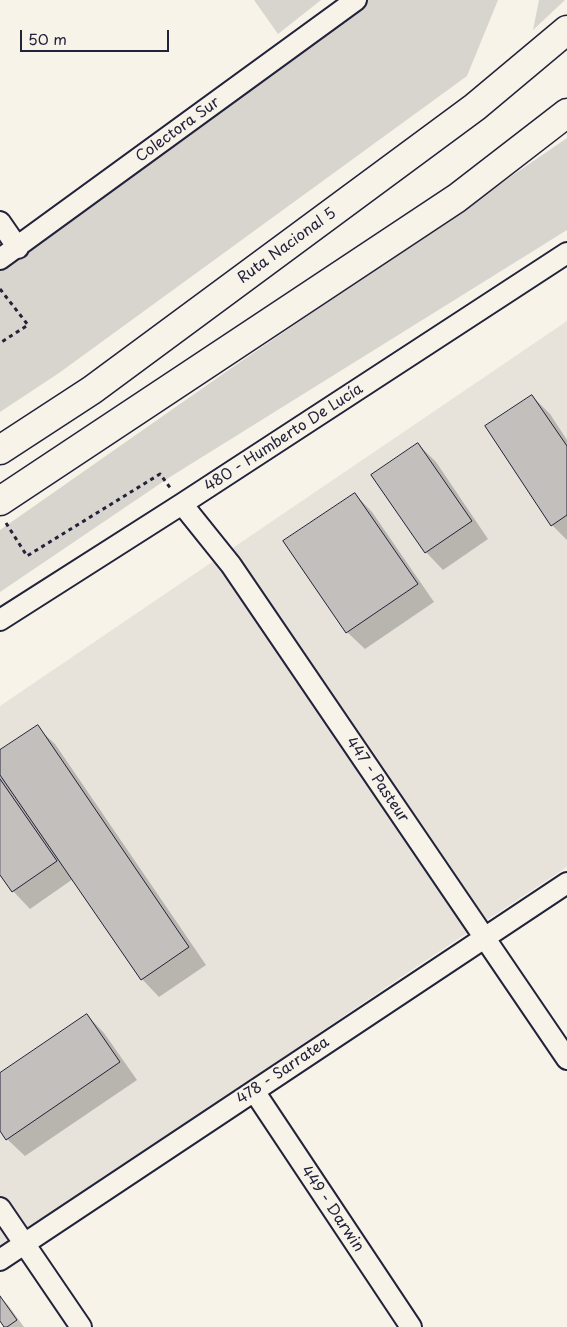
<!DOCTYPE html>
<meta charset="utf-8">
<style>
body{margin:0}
#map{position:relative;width:567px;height:1327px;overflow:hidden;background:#f7f3e8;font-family:"Playpen Sans",sans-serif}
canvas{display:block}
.scale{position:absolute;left:20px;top:30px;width:149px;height:22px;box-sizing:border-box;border:2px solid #22223b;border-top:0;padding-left:6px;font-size:15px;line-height:18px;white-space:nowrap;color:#22223b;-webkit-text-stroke:4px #f7f3e8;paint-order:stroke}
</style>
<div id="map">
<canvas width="567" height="1327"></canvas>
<div class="scale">50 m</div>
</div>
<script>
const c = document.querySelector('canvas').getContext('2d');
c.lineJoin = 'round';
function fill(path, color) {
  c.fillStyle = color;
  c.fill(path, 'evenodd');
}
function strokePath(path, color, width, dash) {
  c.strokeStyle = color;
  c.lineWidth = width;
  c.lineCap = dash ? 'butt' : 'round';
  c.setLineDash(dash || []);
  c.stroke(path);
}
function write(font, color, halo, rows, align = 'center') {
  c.font = font + ' "Playpen Sans",sans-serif';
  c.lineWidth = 4;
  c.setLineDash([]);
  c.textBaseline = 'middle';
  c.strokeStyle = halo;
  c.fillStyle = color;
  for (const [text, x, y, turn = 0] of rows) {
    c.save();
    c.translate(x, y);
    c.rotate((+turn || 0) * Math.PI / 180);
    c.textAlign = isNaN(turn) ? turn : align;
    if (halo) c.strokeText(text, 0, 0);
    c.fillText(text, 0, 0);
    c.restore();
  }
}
const built = new Path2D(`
 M567,321V867L407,973L0,1250V706Z`);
const green = new Path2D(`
 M254,0H321L278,34Z
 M368,0H498L467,76L59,373L0,412V270L85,210Z
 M539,0H565L533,30Z
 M567,138V230L170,477L0,592V530L230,369Z`);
const shadow = new Path2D(`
 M532,396L550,414L567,440V540L552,525Z
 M418,444L436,462L488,539L443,570L426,552Z
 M355,494L372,512L434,602L365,649L347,632Z
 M37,727L55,744L206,965L159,997L142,979L73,879L30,909L13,891L0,873V752Z
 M87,1015L104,1033L137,1080L25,1156L7,1139L0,1128V1074Z
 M0,1297L8,1305L24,1327H6L0,1319Z`);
const building = new Path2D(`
 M532,395L567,446V515L551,526L485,426Z
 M418,443L472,521L425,553L371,475Z
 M355,493L418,584L346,633L283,541Z
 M38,725L189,947L141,980L0,775V750Z
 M0,779L57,861L12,892L0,875Z
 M87,1014L120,1062L6,1140L0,1131V1073Z
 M0,1296L17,1320L7,1327H4L0,1321Z`);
const path = new Path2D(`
 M0,289L28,325L0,343
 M6,523L27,556L160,474L171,489`);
const minor = new Path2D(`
 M0,222L18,248
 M0,259L356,0
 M182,504L231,565L567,1059
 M0,620L182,504L567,253
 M254,1091L411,1327
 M0,1208L81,1327
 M0,1260L567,883`);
const motorway = new Path2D(`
 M0,450L92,390L475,107L567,30
 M0,501L457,198L567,113`);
const streetNames = [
 ["Colectora Sur",178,130,-36],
 ["Ruta Nacional 5",287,246,-36],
 ["480 - Humberto De Lucía",284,438,-33],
 ["447 - Pasteur",377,780,56],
 ["478 - Sarratea",283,1071,-34],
 ["449 - Darwin",332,1209,56]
];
fill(built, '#e7e3db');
fill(green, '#d8d5cf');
fill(shadow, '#0003');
fill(building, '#c2bfbd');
strokePath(building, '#22223b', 1);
strokePath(minor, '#22223b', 24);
strokePath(motorway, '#22223b', 31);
strokePath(path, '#22223b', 3, [4, 4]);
strokePath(minor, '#f7f3e8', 20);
strokePath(motorway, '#f7f3e8', 28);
write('15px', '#22223b', '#f7f3e8', streetNames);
</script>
